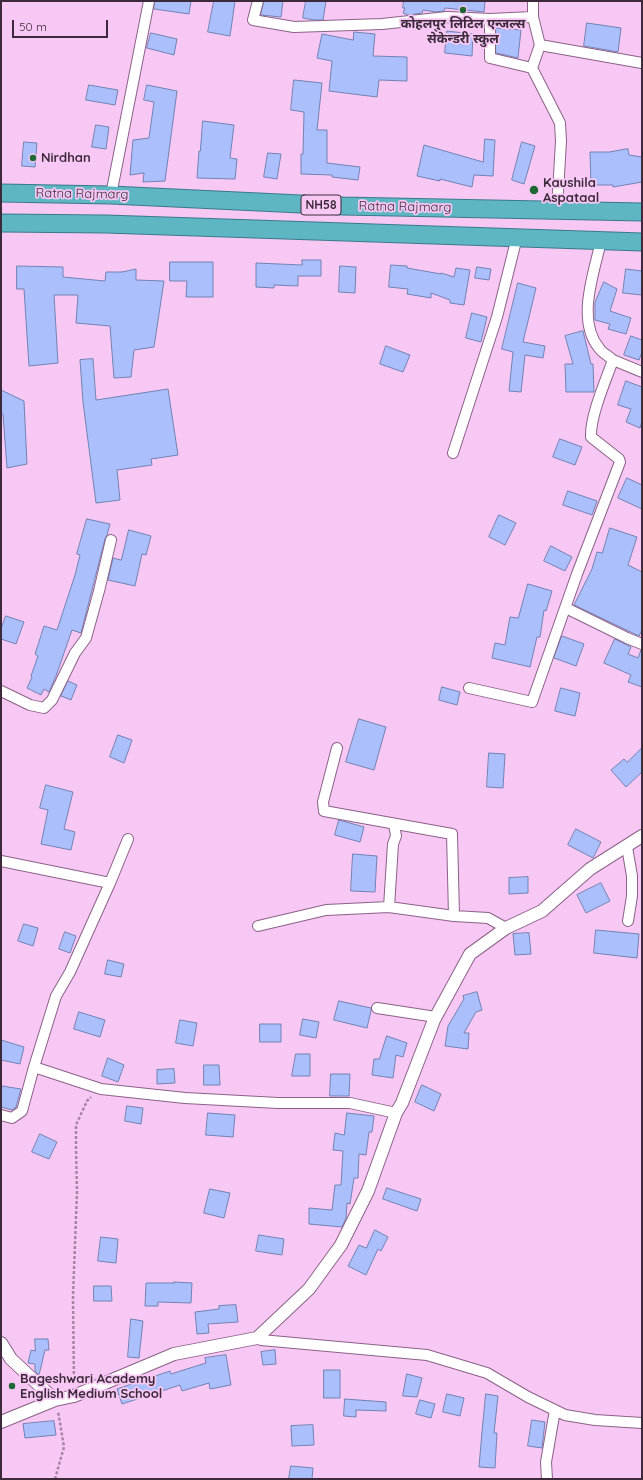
<!DOCTYPE html>
<meta charset="utf-8">
<style>
body{margin:0}
#map{position:relative;width:643px;height:1480px;overflow:hidden;background:#f8c8f4;font-family:Quicksand,sans-serif}
canvas{display:block}
.frame{position:absolute;inset:0;border:2px solid #3c2a3b;pointer-events:none}
.scale{position:absolute;left:12px;top:20px;width:96px;height:18px;box-sizing:border-box;border:2px solid #3c2a3b;border-top:0;padding-left:5px;font-size:12px;line-height:14px;white-space:nowrap;color:#3c2a3b;-webkit-text-stroke:3px #f8c8f4;paint-order:stroke}
</style>
<div id="map">
<canvas width="643" height="1480"></canvas>
<div class="frame"></div>
<div class="scale">50 m</div>
</div>
<script>
const c = document.querySelector('canvas').getContext('2d');
c.lineJoin = 'round';
function fill(path, color) {
  c.fillStyle = color;
  c.fill(path, 'evenodd');
}
function strokePath(path, color, width, dash) {
  c.strokeStyle = color;
  c.lineWidth = width;
  c.lineCap = dash ? 'butt' : 'round';
  c.setLineDash(dash || []);
  c.stroke(path);
}
function write(font, color, halo, rows, align = 'center') {
  c.font = font + ' Quicksand,"Noto Sans Devanagari",sans-serif';
  c.lineWidth = 3.5;
  c.setLineDash([]);
  c.textBaseline = 'middle';
  c.strokeStyle = halo;
  c.fillStyle = color;
  for (const [text, x, y, turn = 0] of rows) {
    c.save();
    c.translate(x, y);
    c.rotate((+turn || 0) * Math.PI / 180);
    c.textAlign = isNaN(turn) ? turn : align;
    if (halo) c.strokeText(text, 0, 0);
    c.fillText(text, 0, 0);
    c.restore();
  }
}
const building = new Path2D(`
 M155,1H191L189,14L154,9Z
 M214,1H235L230,36L208,32Z
 M264,1H283L281,17L261,15Z
 M306,1H326L323,20H314L303,18Z
 M404,1H485L484,12L445,8L444,11L436,12L423,10L422,13L408,15L403,13L405,8H403Z
 M587,23L621,28L618,52L584,46Z
 M496,28L521,30L518,58L496,53Z
 M447,31L473,34L472,56L445,53Z
 M354,32L375,34L373,56L407,57V81L379,80L377,97L329,91L332,61L317,58L322,34L353,40Z
 M151,33L177,39L174,55L147,48Z
 M294,80L322,83L317,130H327V163L360,167L358,180L332,177V175L301,174V154H303L304,112L291,110Z
 M89,85L118,90L115,105L86,100Z
 M147,85L177,91L165,181L143,182L144,173L130,175L133,140L149,138L154,102L144,100Z
 M203,121L234,125L230,158L237,159L235,179L197,178L199,151H200Z
 M96,125L109,127L106,149L92,147Z
 M485,139L495,140L493,176L474,175L472,187L440,179V181L417,176L424,145L483,162Z
 M24,142L37,143L35,167L22,166Z
 M522,142L535,146L524,184L512,180Z
 M628,149L629,155L642,157V182L613,187V185H591L590,152H609Z
 M268,153L281,154L277,179L264,177Z
 M302,260H321V276H298V286L274,285V288L256,287V263L302,265Z
 M170,262H213V297H186L187,281H170Z
 M391,265L407,266V268L441,274V273L454,277L456,268L470,270L464,305L450,303V300L431,293V298L407,294L408,289L389,287Z
 M17,266L63,267V277L105,281L106,272H122L136,269V280L164,281L154,347L134,350L131,377L114,378L110,326L76,323L78,295H54L58,363L29,366L24,289H17Z
 M340,266L356,267L355,293L339,292Z
 M477,267L491,269L489,280L475,278Z
 M626,269L642,271V295L623,293Z
 M604,282L617,289L610,311L631,318L626,334L608,329L610,324L595,320V303Z
 M518,283L536,288L523,342L545,346L543,358L525,355L521,392L509,391L513,352L502,349Z
 M472,313L487,317L481,342L466,338Z
 M583,331L591,364H593L594,392H566L565,364H573L565,336Z
 M631,336L642,340V352L639,360L624,355Z
 M386,346L410,355L403,372L380,364Z
 M93,359L96,400L168,389L178,455L151,459L152,465L117,470L120,500L96,503L83,402L80,360Z
 M626,381L642,387V421L640,428L626,422L631,409L618,405Z
 M1,390L24,401L27,464L7,468L3,414L1,413Z
 M560,439L582,447L575,465L553,457Z
 M627,478L642,485V509L618,498Z
 M568,491L597,501L592,515L563,505Z
 M499,515L516,523L505,545L489,537Z
 M87,519L110,524L107,535L105,539L81,633L72,630L56,676L49,692L44,689L41,695L27,688L32,677L31,676L38,656L35,654L44,626L57,630L75,575L80,555L77,554Z
 M610,528L637,537L628,565L642,572V630L639,636L574,605L592,569L597,552L602,553Z
 M129,530L151,536L146,555L142,554L135,586L108,580L113,558L121,560Z
 M551,546L572,557L565,571L544,561Z
 M528,584L552,591L546,611L544,610L540,637H537L530,667L492,658L495,643L505,645L510,617L518,618Z
 M6,616L24,622L16,644L1,639V629Z
 M562,636L584,644L576,666L554,658Z
 M615,639L631,647L628,654L638,658L641,650H642V687L628,682L631,675L604,663Z
 M68,681L77,685L71,700L61,696Z
 M442,687L460,692L457,705L439,700Z
 M561,688L580,693L575,716L555,711Z
 M359,719L386,727L374,770L346,762Z
 M118,735L132,740L124,763L110,757Z
 M642,748V772L626,787L611,770L624,759L627,762Z
 M489,753L505,754L503,788L487,787Z
 M46,785L73,792L64,829L75,832L71,850L41,844L48,810L40,808Z
 M339,820L364,827L360,842L335,835Z
 M576,829L601,842L593,858L568,845Z
 M353,854L377,856L375,892L351,891Z
 M528,877V893L509,894V878Z
 M601,883L610,901L586,913L577,895Z
 M24,924L38,928L33,946L18,941Z
 M596,930L639,934L637,958L594,953Z
 M65,932L76,936L70,953L59,949Z
 M529,933L531,954L515,955L513,934Z
 M108,960L124,964L121,977L105,974Z
 M477,992L482,1010L476,1012L464,1033H469L468,1049L445,1046L448,1026L464,999L463,996Z
 M339,1001L371,1008V1011L367,1028L334,1020Z
 M79,1012L105,1020L100,1037L74,1029Z
 M303,1019L319,1022L316,1038L300,1035Z
 M180,1020L197,1023L193,1046L176,1043Z
 M260,1024H281V1042H260Z
 M387,1036L407,1043L403,1057L396,1055L393,1078L372,1075L374,1059H379Z
 M1,1040L24,1047L20,1064L1,1060Z
 M296,1054H310V1076H292Z
 M108,1058L124,1065L118,1082L102,1076Z
 M204,1065H219L220,1085H204Z
 M174,1069L175,1083L157,1084V1070Z
 M331,1074H350L349,1096H330Z
 M422,1085L441,1094L434,1111L415,1102Z
 M2,1086L21,1089L16,1107L12,1110L1,1107Z
 M127,1106L143,1108L141,1124L125,1121Z
 M208,1113L235,1115L233,1137L206,1135Z
 M347,1113L374,1116L372,1132H369L366,1155L359,1154L358,1178H354L350,1204L347,1203L346,1218L342,1227L309,1224V1208L332,1210L335,1185H341L343,1151L333,1150L335,1133L344,1135Z
 M40,1134L57,1142L49,1159L32,1152Z
 M387,1188L421,1199L417,1211L383,1199Z
 M210,1189L230,1193L224,1218L204,1213Z
 M375,1230L388,1237L381,1251L378,1249L366,1275L348,1266L359,1245L366,1248Z
 M259,1235L284,1239L282,1255L256,1251Z
 M101,1237L118,1239L116,1263L98,1261Z
 M174,1282L192,1283L191,1303L158,1302V1306H145L146,1283H174Z
 M94,1286H111L112,1301H94Z
 M236,1305L238,1322L208,1324L209,1333L197,1334L195,1312L219,1309V1306Z
 M131,1319L143,1321L139,1358L128,1357Z
 M35,1339H48L49,1350H45L39,1375L35,1371V1364L28,1363L31,1350L35,1351Z
 M275,1350L276,1364L263,1365L261,1352Z
 M226,1355L231,1385L210,1389L209,1383L182,1391L180,1385L122,1404L117,1389L170,1371L171,1374L206,1363L205,1358Z
 M324,1370H340V1398H324Z
 M407,1374L422,1378L417,1397L403,1396Z
 M447,1394L464,1398L460,1416L443,1412Z
 M486,1394L498,1396L494,1433H497L495,1468L479,1467L482,1432Z
 M345,1399L386,1402V1411L356,1410V1417L344,1416Z
 M420,1400L435,1404L431,1418L416,1414Z
 M532,1420L545,1422L542,1448L528,1446Z
 M54,1421L56,1435L25,1438L23,1424Z
 M313,1425L314,1445L292,1446L291,1426Z
 M291,1466L313,1468L312,1479H289Z`);
const path = new Path2D(`
 M74,1384L73,1296L77,1192L76,1149V1125L87,1101L91,1097
 M55,1479L64,1447L58,1411`);
const minor = new Path2D(`
 M258,1L253,20L294,27L382,24L447,17L490,19V58L532,68L560,123L561,141L557,210
 M490,19L533,17
 M540,45L642,63
 M532,68L540,45L533,17V1
 M111,195L149,1
 M601,241C594,273 576,320 599,348C602,353 609,356 613,360
 M453,453L497,317L517,237
 M566,608L627,638L642,644
 M469,688L532,702L577,574L620,462L619,459L591,437C590,416 606,380 613,360L642,372
 M1,691L30,705L44,708L52,700L75,653L86,638L99,591L111,540
 M337,748L323,802L324,811L452,834L454,916
 M627,847L632,876V896L628,921
 M1,861L110,883L128,839
 M389,907L393,844L396,836L394,824
 M258,926L326,910L389,907L454,916L488,918L506,928
 M377,1008L436,1017
 M34,1067L56,996L70,972L110,883
 M1,1115L12,1118L22,1111L34,1067L101,1089L185,1098L278,1103H350L396,1113
 M257,1338L261,1340L427,1355L487,1373L528,1397L565,1415L595,1420L642,1423
 M547,1479L546,1462L555,1410`);
const tertiary = new Path2D(`
 M1,1343L11,1359L55,1400
 M1,1422L55,1400L74,1396L174,1354L257,1338L309,1289L341,1245L368,1191L396,1113L402,1103L434,1020L470,954L506,928L542,911L590,869L642,836`);
const trunk = new Path2D(`
 M1,193L111,195L343,206L642,212
 M1,223L106,224L642,242`);
const markers = [
 [463,10,4,"#1f6733"],
 [33,158,4,"#1f6733"],
 [534,190,5,"#1f6733"],
 [12,1386,4,"#1f6733"]
];
const shields = [
 [321,205,40]
];
const shieldNames = [
 ["NH58",321,205]
];
const poiNames = [
 ["कोहलपुर लिटिल एन्जल्स",463,24,"center"],
 ["सेकेन्डरी स्कुल",463,39,"center"],
 ["Nirdhan",41,158],
 ["Kaushila",543,183],
 ["Aspataal",543,198],
 ["Bageshwari Academy",20,1379],
 ["English Medium School",20,1394]
];
const streetNames = [
 ["Ratna Rajmarg",82,194,1],
 ["Ratna Rajmarg",405,207,1]
];
fill(building, '#aabffc');
strokePath(building, '#7182b3', 1);
strokePath(minor, '#8b6188', 12);
strokePath(tertiary, '#8b6188', 14);
strokePath(trunk, '#39798a', 19);
strokePath(path, '#a784a4', 2.5, [3, 2]);
strokePath(minor, '#fff', 10);
strokePath(tertiary, '#fff', 12);
strokePath(trunk, '#5fb6c3', 17);
for (const [x, y, r, color] of markers) {
  const dot = new Path2D();
  dot.arc(x, y, r, 0, 2 * Math.PI);
  c.fillStyle = color;
  c.fill(dot);
  strokePath(dot, '#f8c8f4', 1.5);
}
for (const [x, y, w] of shields) {
  const box = new Path2D();
  box.roundRect(x - w / 2, y - 10, w, 20, 3);
  c.fillStyle = '#f8c8f4';
  c.fill(box);
  strokePath(box, '#3c2a3b', 1);
}
write('bold 12px', '#3c2a3b', null, shieldNames);
write('bold 13px', '#3c2a3b', '#f8c8f4', poiNames, 'left');
write('13px', '#3c2a3b', '#f8c8f4', streetNames);
</script>
